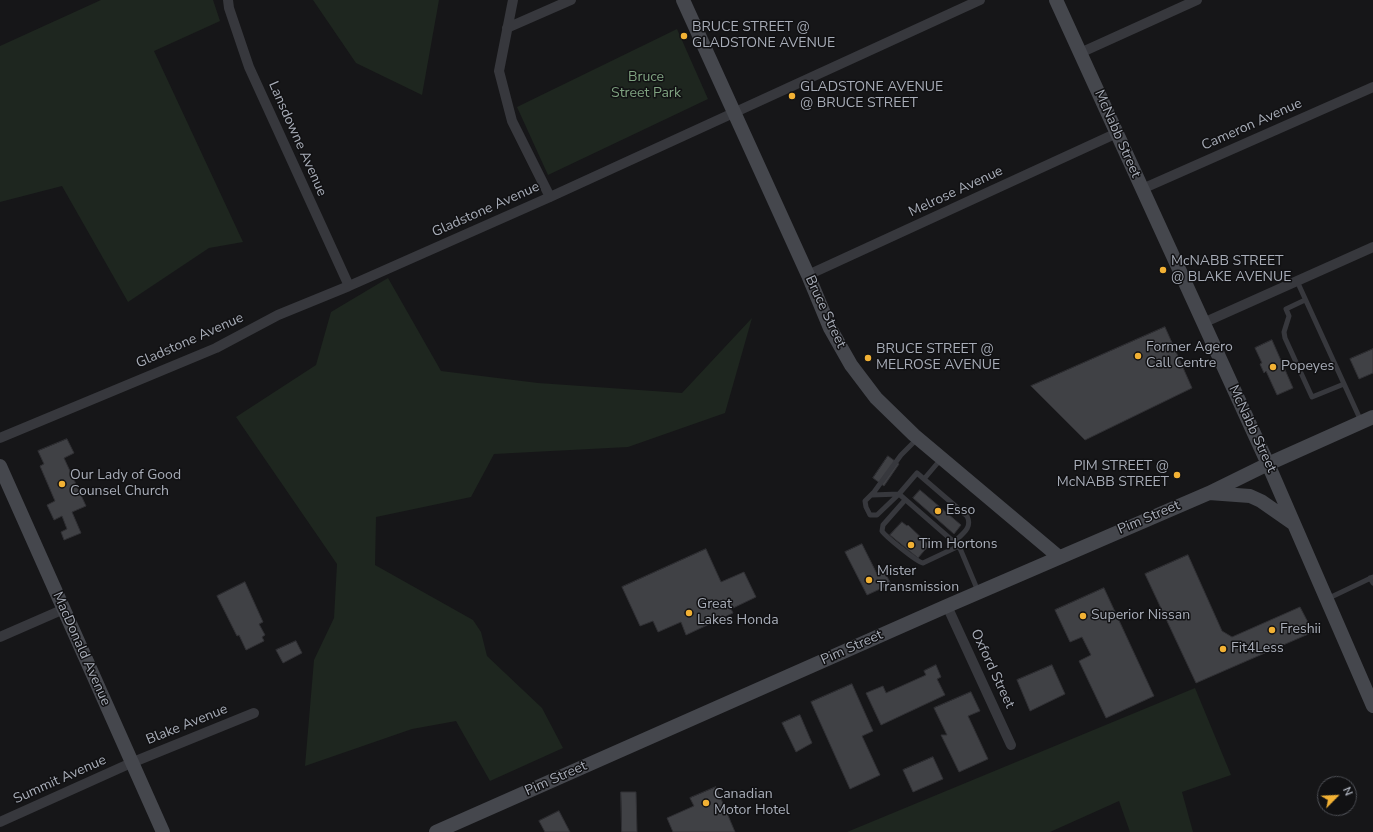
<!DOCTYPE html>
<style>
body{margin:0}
#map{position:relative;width:1373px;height:832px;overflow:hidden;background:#161618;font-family:"Nunito Sans",sans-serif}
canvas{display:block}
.north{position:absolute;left:1317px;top:776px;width:40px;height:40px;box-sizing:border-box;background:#111113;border:1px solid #4d4f55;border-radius:50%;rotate:66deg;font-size:11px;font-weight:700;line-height:16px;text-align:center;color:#a8adb8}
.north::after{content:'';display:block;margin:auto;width:14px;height:18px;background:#f2b134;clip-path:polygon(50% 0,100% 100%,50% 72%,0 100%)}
</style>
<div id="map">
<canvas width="1373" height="832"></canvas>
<div class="north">N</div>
</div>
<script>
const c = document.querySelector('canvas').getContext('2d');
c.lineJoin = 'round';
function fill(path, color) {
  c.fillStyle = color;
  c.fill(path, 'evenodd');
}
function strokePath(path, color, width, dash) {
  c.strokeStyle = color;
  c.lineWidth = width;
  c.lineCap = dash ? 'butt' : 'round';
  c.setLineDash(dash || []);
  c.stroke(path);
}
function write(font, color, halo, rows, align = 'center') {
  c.font = font + ' "Nunito Sans",sans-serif';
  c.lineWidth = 3;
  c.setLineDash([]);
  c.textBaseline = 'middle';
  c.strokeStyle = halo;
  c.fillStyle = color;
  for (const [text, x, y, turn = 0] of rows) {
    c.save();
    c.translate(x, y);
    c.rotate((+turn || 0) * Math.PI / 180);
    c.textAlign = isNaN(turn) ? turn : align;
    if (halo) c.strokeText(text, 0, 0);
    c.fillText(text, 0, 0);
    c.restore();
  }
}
const green = new Path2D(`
 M101,0H213L220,21L154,51L243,242L209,248L128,302L62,186L0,202V46Z
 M313,0H439L422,95L356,63Z
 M677,29L708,99L548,175L517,107Z
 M388,278L441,371L538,383L682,393L752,318L725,413L628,447L494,454L471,497L376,517L375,565L473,620L481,632L487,656L542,708L563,748L490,781L456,721L412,729L305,766L314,660L334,618L337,564L236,417L316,365L331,312Z
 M1195,688L1231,775L1182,792L1193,832H1130L1119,801L1050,832H847Z`);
const building = new Path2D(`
 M1165,327L1192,388L1085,440L1031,386Z
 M1272,340L1293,388L1277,395L1266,371L1264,373L1260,364L1262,363L1255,348Z
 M1373,349V373L1359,379L1350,359Z
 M67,439L74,453L64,458L86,506L72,512L81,533L64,540L61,532L67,529L62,516L54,520L47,505L55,501L40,466L44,464L38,451Z
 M888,456L899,464L884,486L873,478Z
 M920,490L961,525L954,534L913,498Z
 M902,522L907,526L908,525L929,545L918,558L890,535Z
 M862,544L877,574L884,571L891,584L867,595L845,552Z
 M706,549L721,582L744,572L756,597L731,609L733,613L686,635L681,622L658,632L653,621L640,626L622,587Z
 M1188,555L1222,631L1232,637L1300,607L1313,632L1196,683L1145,574Z
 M245,582L263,622L259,624L265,635L262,637L264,641L246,650L239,635L237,636L217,596Z
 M1104,588L1154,696L1106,718L1079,661L1091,655L1082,637L1070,642L1055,610Z
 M296,641L302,653L283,663L276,650Z
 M936,665L941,677L937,679L945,695L881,725L866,693L883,686L886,693L926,675L924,671Z
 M1052,665L1065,694L1030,711L1017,680Z
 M852,684L873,731L862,736L880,775L850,789L811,702Z
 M971,692L980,711L968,716L988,759L959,772L941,735H947L934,708Z
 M800,715L812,743L796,752L782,723Z
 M933,757L943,779L913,792L903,770Z
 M716,787L735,832H673L667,818L694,806L690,798Z
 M621,792H636L637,832H622Z
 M559,811L570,832H545L539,821Z`);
const lane = new Path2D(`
 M1297,281L1361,421
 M1305,300L1286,309L1289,316L1284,332L1285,338L1312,397L1344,384
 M924,479L941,459
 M899,494L877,515H870L866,507L865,501L874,492L901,455L916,440
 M872,495L899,494
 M905,500L883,525L882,531C885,536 917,562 923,563L959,546
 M954,542C962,534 973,528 967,516L917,473L899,494L954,542L959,546L978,591
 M1370,578L1373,583
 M1327,599L1373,577`);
const street = new Path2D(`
 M228,0L229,8L249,67L349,286
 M513,0L499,71L512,121L550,197
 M507,28L571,0
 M1080,53L1197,0
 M1142,189L1373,87
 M808,275L1117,133
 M1203,323L1373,247
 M0,438L216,348L278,315L349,286L550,197L980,0
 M947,606L1011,745
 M0,637L64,609
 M0,822L131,763L254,713`);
const secondary = new Path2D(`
 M683,0L808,275L830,328L851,365L876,398L914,435L1059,557
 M1056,0L1268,464L1373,706
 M0,466L163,832
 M1209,493L1250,496L1261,501L1294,524
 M436,832L947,606L1209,493L1268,464L1373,417`);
const markers = [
 [684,36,4,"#f2b134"],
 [792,96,4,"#f2b134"],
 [1163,270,4,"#f2b134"],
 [1138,356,4,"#f2b134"],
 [868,358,4,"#f2b134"],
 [1273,367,4,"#f2b134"],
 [1177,475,4,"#f2b134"],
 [62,484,4,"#f2b134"],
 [938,511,4,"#f2b134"],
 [911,545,4,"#f2b134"],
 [869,580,4,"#f2b134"],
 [689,613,4,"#f2b134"],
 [1083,616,4,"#f2b134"],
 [1272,630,4,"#f2b134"],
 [1223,649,4,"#f2b134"],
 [706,803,4,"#f2b134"]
];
const poiNames = [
 ["BRUCE STREET @",692,28],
 ["GLADSTONE AVENUE",692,44],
 ["GLADSTONE AVENUE",800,88],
 ["@ BRUCE STREET",800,104],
 ["McNABB STREET",1171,262],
 ["@ BLAKE AVENUE",1171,278],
 ["Former Agero",1146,348],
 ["Call Centre",1146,364],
 ["BRUCE STREET @",876,350],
 ["MELROSE AVENUE",876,366],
 ["Popeyes",1281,367],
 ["PIM STREET @",1169,467,"right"],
 ["McNABB STREET",1169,483,"right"],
 ["Our Lady of Good",70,476],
 ["Counsel Church",70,492],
 ["Esso",946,511],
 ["Tim Hortons",919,545],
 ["Mister",877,572],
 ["Transmission",877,588],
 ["Great",697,605],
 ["Lakes Honda",697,621],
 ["Superior Nissan",1091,616],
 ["Freshii",1280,630],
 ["Fit4Less",1231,649],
 ["Canadian",714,795],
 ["Motor Hotel",714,811]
];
const parkNames = [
 ["Bruce",646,78],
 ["Street Park",646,94]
];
const streetNames = [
 ["Cameron Avenue",1252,125,-24],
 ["McNabb Street",1117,134,66],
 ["Lansdowne Avenue",297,139,66],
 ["Melrose Avenue",956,192,-25],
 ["Gladstone Avenue",486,210,-24],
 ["Bruce Street",825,312,65],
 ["Gladstone Avenue",190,341,-24],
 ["McNabb Street",1252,429,65],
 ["Pim Street",1149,518,-23],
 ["Pim Street",852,648,-24],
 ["MacDonald Avenue",81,649,66],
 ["Oxford Street",992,669,65],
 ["Blake Avenue",187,725,-22],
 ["Pim Street",556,779,-24],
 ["Summit Avenue",60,780,-24]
];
fill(green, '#1e261f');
fill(building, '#404145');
strokePath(building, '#303034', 1);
strokePath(lane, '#37383d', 5);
strokePath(street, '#37383d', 10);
strokePath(secondary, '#45474d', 14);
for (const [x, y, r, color] of markers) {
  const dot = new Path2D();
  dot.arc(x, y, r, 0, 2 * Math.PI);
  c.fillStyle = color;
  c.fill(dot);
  strokePath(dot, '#111113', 1.5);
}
write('14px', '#a8adb8', '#111113', poiNames, 'left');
write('14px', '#7fa381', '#111113', parkNames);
write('14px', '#a8adb8', '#111113', streetNames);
</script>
